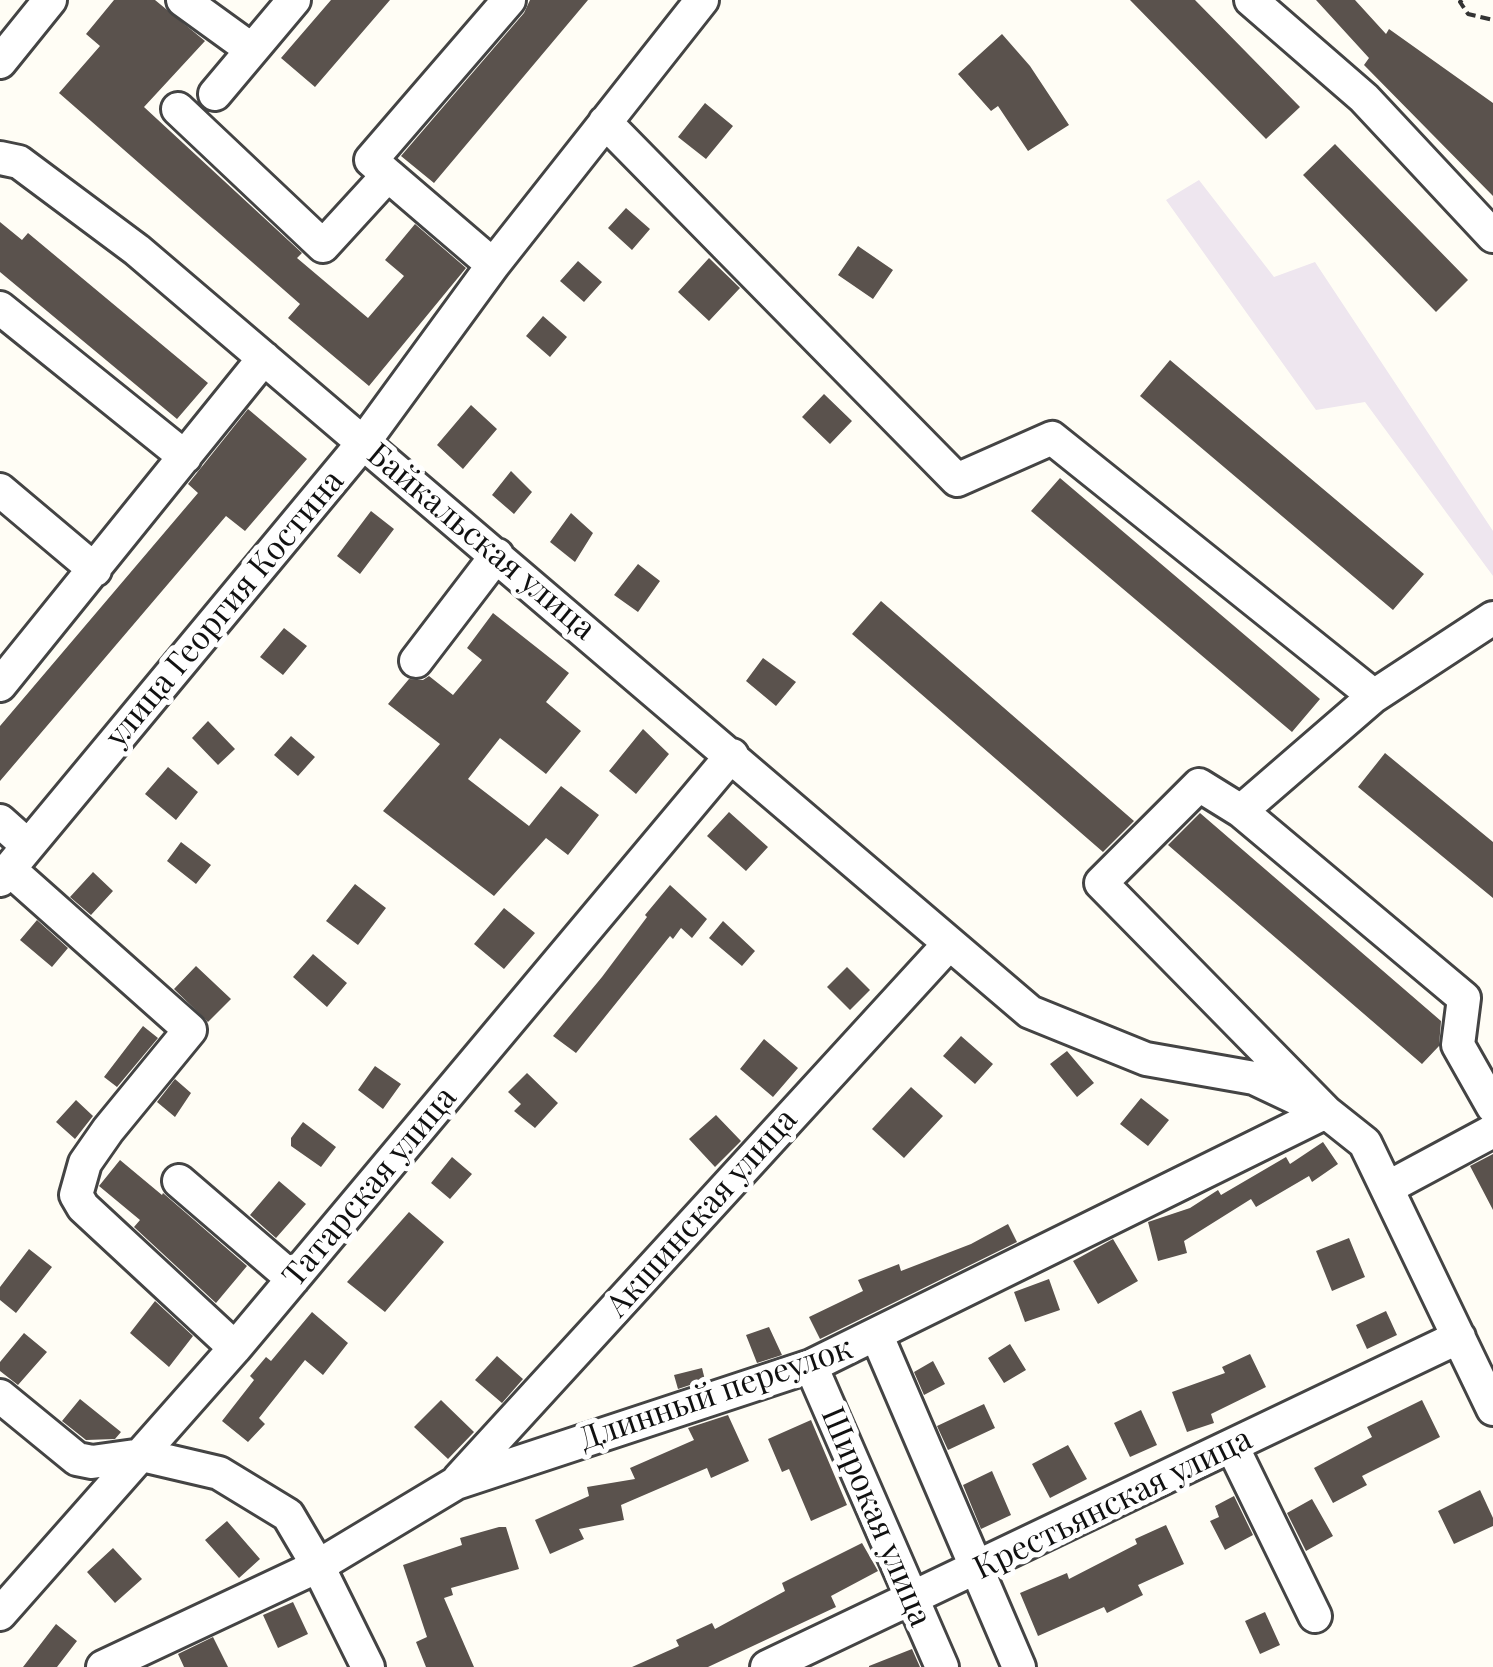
<!DOCTYPE html>
<meta charset="utf-8">
<style>
body{margin:0}
canvas{display:block;background:#fffdf5}
</style>
<canvas width="1493" height="1667"></canvas>
<script>
const c = document.querySelector('canvas').getContext('2d');
c.lineJoin = 'round';
function fill(path, color) {
  c.fillStyle = color;
  c.fill(path, 'evenodd');
}
function strokePath(path, color, width, dash) {
  c.strokeStyle = color;
  c.lineWidth = width;
  c.lineCap = dash ? 'butt' : 'round';
  c.setLineDash(dash || []);
  c.stroke(path);
}
function write(font, color, halo, rows, align = 'center') {
  c.font = font + ' "Playfair Display",serif';
  c.lineWidth = 10;
  c.setLineDash([]);
  c.textBaseline = 'middle';
  c.strokeStyle = halo;
  c.fillStyle = color;
  for (const [text, x, y, turn = 0] of rows) {
    c.save();
    c.translate(x, y);
    c.rotate((+turn || 0) * Math.PI / 180);
    c.textAlign = isNaN(turn) ? turn : align;
    if (halo) c.strokeText(text, 0, 0);
    c.fillText(text, 0, 0);
    c.restore();
  }
}
const industrial = new Path2D(`
 M1199,180L1274,277L1315,262L1493,531V576L1365,402L1316,410L1166,200Z`);
const building = new Path2D(`
 M114,0H155L205,41L144,107L302,253L297,258L368,318L404,276L385,260L415,224L466,268L369,386L288,318L300,304L59,93L100,46L86,34Z
 M331,0H390L315,87L281,58Z
 M530,0H588L434,183L401,156L524,13Z
 M1130,0H1195L1300,107L1266,139Z
 M1316,0H1355L1386,34L1389,29L1493,103V196L1364,65L1369,58Z
 M1002,34L1030,66L1069,125L1028,151L998,106L991,111L958,74Z
 M705,103L733,126L706,159L678,137Z
 M1335,144L1468,280L1436,312L1303,175Z
 M626,208L650,229L632,250L608,228Z
 M0,222L22,240L28,233L208,383L177,419L0,272Z
 M858,246L893,270L873,299L838,275Z
 M709,258L740,288L709,321L678,292Z
 M578,261L602,282L584,302L560,281Z
 M543,316L567,337L550,357L526,336Z
 M1170,360L1424,574L1393,610L1140,396Z
 M824,394L852,421L830,444L802,417Z
 M471,405L497,429L463,469L437,445Z
 M248,409L307,459L245,531L226,516L0,781V726L198,493L188,484Z
 M511,471L532,492L514,514L492,495Z
 M1060,478L1320,699L1292,732L1031,511Z
 M371,511L394,529L360,574L337,556Z
 M571,513L593,533L575,562L550,542Z
 M638,564L660,581L638,612L614,595Z
 M881,601L1134,821L1103,852L852,634Z
 M493,613L569,673L546,702L581,731L546,774L500,738L468,779L529,826L561,786L599,815L568,855L546,838L494,896L383,811L440,744L388,704L409,679L423,680L429,676L453,695L482,660L467,648Z
 M284,628L307,646L283,675L260,657Z
 M763,658L796,682L776,706L746,681Z
 M208,721L235,749L218,765L192,738Z
 M643,729L669,754L636,794L609,771Z
 M291,736L315,757L298,776L274,755Z
 M1385,753L1493,842V898L1358,787Z
 M168,767L198,792L176,820L145,794Z
 M729,812L768,847L746,871L707,836Z
 M1200,813L1441,1021L1439,1046L1422,1064L1168,845Z
 M181,842L211,865L196,884L167,861Z
 M93,872L113,891L91,915L70,897Z
 M355,884L386,908L358,945L326,921Z
 M670,885L707,919L692,938L681,928L673,939L670,936L576,1053L553,1036L602,977L647,917L645,915Z
 M504,908L535,933L504,969L474,944Z
 M37,920L68,948L52,967L20,940Z
 M723,921L755,951L742,966L709,938Z
 M313,954L347,983L327,1007L293,977Z
 M196,966L231,999L208,1022L174,989Z
 M847,967L870,990L850,1010L827,987Z
 M143,1026L158,1038L117,1087L104,1077Z
 M961,1036L993,1064L975,1084L943,1056Z
 M764,1039L798,1068L773,1097L740,1069Z
 M1067,1051L1094,1083L1077,1097L1050,1064Z
 M375,1066L401,1084L383,1109L358,1090Z
 M527,1073L558,1103L535,1128L514,1111L521,1104L508,1092Z
 M175,1079L191,1093L175,1117L157,1102Z
 M911,1087L943,1116L904,1158L872,1129Z
 M1141,1098L1169,1120L1148,1146L1120,1124Z
 M76,1100L93,1116L75,1139L56,1122Z
 M716,1115L741,1141L715,1167L689,1139Z
 M303,1122L336,1147L321,1167L291,1146V1138Z
 M1323,1142L1338,1164L1312,1182L1309,1176L1256,1207L1251,1199L1184,1241L1187,1253L1158,1261L1148,1222L1190,1208L1218,1190L1221,1195L1286,1157L1290,1164Z
 M1493,1154V1210L1470,1166Z
 M452,1157L472,1174L450,1199L431,1183Z
 M120,1160L162,1195L163,1193L247,1266L216,1303L134,1227L140,1220L99,1186Z
 M279,1181L306,1204L276,1238L250,1215Z
 M409,1212L444,1242L385,1312L347,1282Z
 M1008,1224L1017,1242L820,1339L809,1317L863,1291L858,1280L899,1264L901,1271L971,1244Z
 M1349,1238L1365,1277L1332,1291L1316,1251Z
 M1113,1239L1138,1281L1098,1304L1073,1261Z
 M29,1249L52,1267L16,1313L0,1300V1287Z
 M1049,1279L1060,1310L1025,1322L1014,1292Z
 M155,1301L193,1336L169,1367L130,1333Z
 M1386,1311L1397,1335L1367,1349L1356,1325Z
 M312,1312L348,1343L323,1375L305,1360L259,1418L265,1424L248,1442L222,1421L254,1380L250,1376L266,1357L271,1361Z
 M769,1327L782,1355L757,1363L746,1335Z
 M24,1333L47,1352L18,1385L0,1371V1362Z
 M1010,1344L1026,1370L1004,1383L988,1358Z
 M1250,1354L1266,1387L1211,1414L1214,1423L1187,1432L1172,1392L1225,1373L1222,1367Z
 M497,1356L523,1379L502,1403L475,1380Z
 M933,1361L945,1384L924,1395L914,1372Z
 M702,1368L705,1380L678,1389L674,1375Z
 M80,1399L121,1432L115,1439L86,1440L62,1421Z
 M441,1400L474,1432L448,1459L414,1427Z
 M1422,1400L1440,1437L1362,1476L1367,1485L1333,1503L1314,1468L1372,1437L1367,1427Z
 M984,1404L995,1428L948,1450L937,1426Z
 M1141,1410L1157,1445L1130,1457L1114,1423Z
 M728,1415L749,1461L711,1478L707,1468L621,1505L624,1520L579,1529L584,1539L550,1554L535,1520L589,1496L587,1487L635,1479L630,1468L694,1440L688,1428Z
 M811,1420L847,1505L811,1521L789,1469L782,1472L768,1439Z
 M1068,1445L1087,1479L1050,1498L1032,1464Z
 M992,1471L1011,1515L981,1529L963,1485Z
 M1480,1490L1493,1518V1526L1454,1544L1438,1511Z
 M1234,1496L1253,1535L1225,1550L1210,1521L1219,1517L1215,1506Z
 M1312,1499L1333,1536L1306,1551L1287,1513Z
 M227,1521L260,1559L239,1578L205,1540Z
 M1166,1525L1184,1564L1138,1585L1143,1595L1107,1613L1104,1607L1038,1636L1020,1593L1067,1573L1069,1579L1137,1544L1135,1539Z
 M499,1527H506L519,1569L451,1588L453,1595L444,1598L474,1667H426L416,1642L427,1637L403,1565L462,1545L460,1538Z
 M862,1543L878,1571L831,1596L836,1607L708,1667H632L679,1646L676,1640L712,1623L715,1629L785,1591L782,1583Z
 M113,1548L142,1579L115,1603L87,1572Z
 M293,1602L308,1634L278,1648L263,1615Z
 M1265,1612L1280,1645L1260,1654L1245,1621Z
 M56,1624L77,1641L57,1667H23Z
 M213,1637L228,1667H184L178,1654Z
 M912,1649L920,1667H869V1666Z`);
const path = new Path2D(`
 M1462,0L1460,2L1468,14L1493,20`);
const minor = new Path2D(`
 M183,0L252,50L294,0
 M1251,0L1364,98L1493,236
 M0,62L50,0
 M215,94L252,50
 M178,109L323,246L388,175L493,265
 M605,122L957,480L1052,438L1374,696
 M0,158L19,162L137,250L1030,1012L1146,1059L1254,1078L1326,1112L1365,1143L1493,1409
 M388,175L371,160L509,0
 M0,308L185,457
 M0,490L95,570
 M416,661L497,555
 M0,685L264,358
 M1241,811L1374,696L1493,618
 M0,821L28,846
 M9,869L190,1030L108,1130L85,1163L76,1195L83,1207L235,1348
 M0,880L363,443L493,265L702,0
 M179,1181L293,1279
 M1387,1188L1493,1131
 M877,1336L1019,1667
 M811,1366L942,1667
 M0,1396L77,1459L92,1462L142,1455L219,1473L288,1515L318,1566L368,1667
 M1232,1446L1315,1616
 M459,1479L949,944
 M0,1614L235,1348L732,755
 M103,1667L318,1566L456,1483L811,1366L1326,1112L1101,883L1199,785L1241,811L1464,998L1458,1045L1493,1107
 M767,1667L1459,1337`);
const streetNames = [
 ["Байкальская улица",481,542,40],
 ["улица Георгия Костина",225,609,-50],
 ["Татарская улица",370,1187,-50],
 ["Акшинская улица",702,1213,-48],
 ["Длинный переулок",716,1394,-19],
 ["Крестьянская улица",1113,1504,-26],
 ["Широкая улица",876,1517,67]
];
fill(industrial, '#eee6ef');
fill(building, '#5a524d');
strokePath(minor, '#444', 38);
strokePath(path, '#333', 4, [10, 5]);
strokePath(minor, '#fff', 32);
write('32px', '#111', '#fff', streetNames);
</script>
